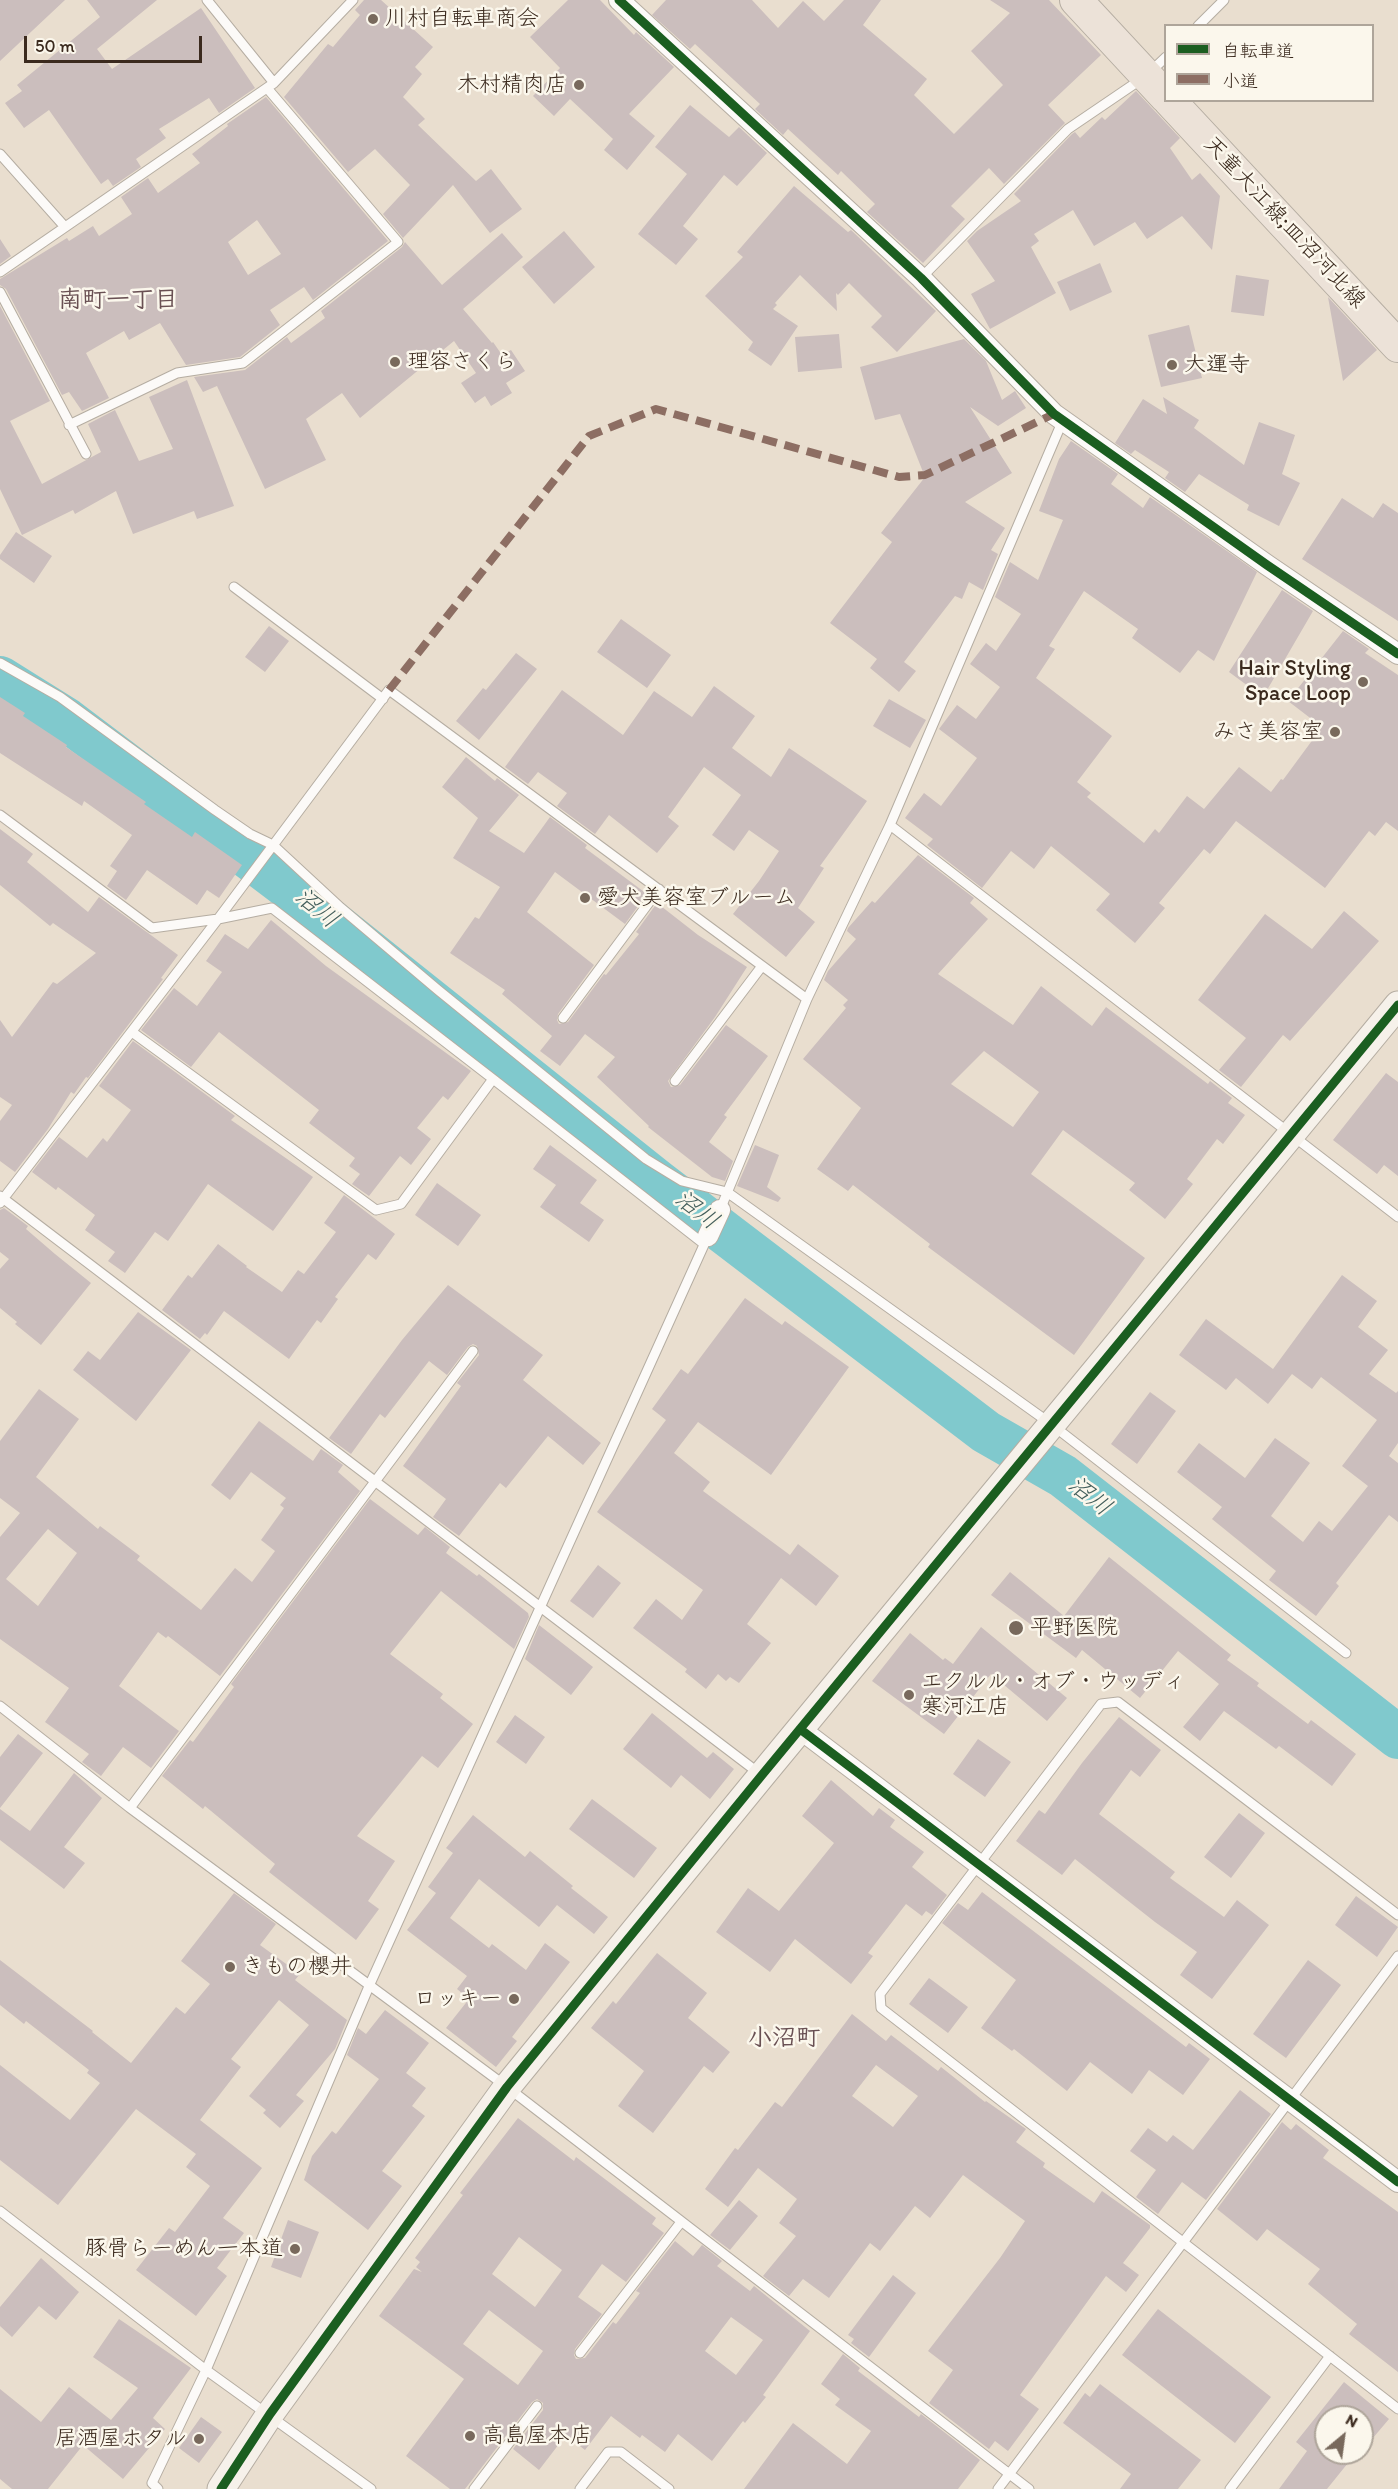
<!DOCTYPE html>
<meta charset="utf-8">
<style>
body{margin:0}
#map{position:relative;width:1398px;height:2489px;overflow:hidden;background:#e9decf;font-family:Itim,"Klee One",sans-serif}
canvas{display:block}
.legend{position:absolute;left:1164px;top:24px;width:210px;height:78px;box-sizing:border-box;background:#fbf7ec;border:2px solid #aea59a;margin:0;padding:8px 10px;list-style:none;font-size:18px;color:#3b2a1e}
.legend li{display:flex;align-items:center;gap:12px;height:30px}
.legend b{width:30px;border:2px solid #aea59a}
.north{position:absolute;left:1314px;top:2405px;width:60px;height:60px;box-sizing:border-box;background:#fbf7ec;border:2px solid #aea59a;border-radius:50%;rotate:29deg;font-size:16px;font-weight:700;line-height:24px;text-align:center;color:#3b2a1e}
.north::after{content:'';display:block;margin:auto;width:21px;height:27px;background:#78695c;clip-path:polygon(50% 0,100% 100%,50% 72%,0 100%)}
.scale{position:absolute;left:24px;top:36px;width:178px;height:27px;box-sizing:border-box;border:3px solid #3b2a1e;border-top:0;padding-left:8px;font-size:18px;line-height:21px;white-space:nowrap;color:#3b2a1e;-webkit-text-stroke:4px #fbf7ec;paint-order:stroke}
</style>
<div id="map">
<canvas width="1398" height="2489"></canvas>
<ul class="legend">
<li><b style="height:8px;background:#1b5e20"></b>自転車道</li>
<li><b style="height:8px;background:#8d6e63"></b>小道</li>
</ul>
<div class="north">N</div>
<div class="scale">50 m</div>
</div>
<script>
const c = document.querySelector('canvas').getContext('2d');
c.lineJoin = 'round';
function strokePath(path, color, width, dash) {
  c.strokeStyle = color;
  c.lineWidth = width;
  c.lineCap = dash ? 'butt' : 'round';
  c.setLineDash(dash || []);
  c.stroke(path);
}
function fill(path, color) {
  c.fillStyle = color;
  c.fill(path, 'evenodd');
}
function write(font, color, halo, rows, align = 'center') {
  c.font = font + ' Itim,"Klee One",sans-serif';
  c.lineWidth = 5;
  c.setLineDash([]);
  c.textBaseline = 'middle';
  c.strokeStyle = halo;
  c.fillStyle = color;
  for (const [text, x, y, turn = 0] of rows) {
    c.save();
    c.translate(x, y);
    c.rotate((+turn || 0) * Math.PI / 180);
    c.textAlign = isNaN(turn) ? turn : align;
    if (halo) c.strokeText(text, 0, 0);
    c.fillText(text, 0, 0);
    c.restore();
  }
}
const river = new Path2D(`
 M0,678L67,720L289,888L658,1182L986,1432L1063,1476L1398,1737`);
const building = new Path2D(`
 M0,0H65L0,61Z
 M87,0H157L97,49L112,69L201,8L255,88L219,113L209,98L159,129L166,138L136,159L141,167L113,186L108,179L101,184L49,110L24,128L5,103L22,91L17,85L100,17Z
 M364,0H381L433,47L415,67L422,74L403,97L425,119L418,125L476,181L491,169L522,209L490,233L453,185L403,238L383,214L410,185L375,149L348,172L284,97L328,44L333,47L360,15L355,10Z
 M568,0H600L634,35L636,32L674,67L629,114L655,136L627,170L604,150L613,139L570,99L554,116L533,96L560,68L530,37Z
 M666,0H752L778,28L803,1L824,21L844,0H881L863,25L927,79L914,95L954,134L1003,85L971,51L1010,13L990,0H1049L1101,55L1048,105L1065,123L1004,184L989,168L951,206L965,219L923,263L867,212L875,204L841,171L838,175L788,129L783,135L755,109L760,104L695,44L690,49L652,15Z
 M1136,91L1180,138L1170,148L1192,180L1200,173L1220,196L1212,250L1182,216L1147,239L1135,222L1094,246L1073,210L1034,234L1039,241L1031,247L1056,293L990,329L971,294L995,281L967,241L977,231L1021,201L1014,194L1072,134L1075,132L1080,138L1102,117L1105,120Z
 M266,97L388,241L313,300L304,287L270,310L280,325L240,357L186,365L160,323L129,340L124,331L86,353L109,398L82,411L69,392L62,395L6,289L0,285V279L67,238L69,241L93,226L99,236L132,214L121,197L148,178L158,193L200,163L192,154L228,126L227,124ZM257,220L281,254L248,275L228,242Z
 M690,105L729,137L739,127L767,153L737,186L724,175L683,226L698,239L676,265L638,234L687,174L655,147Z
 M794,186L848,232L851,230L936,311L897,352L871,327L882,316L849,283L838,295L836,293L837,311L800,275L775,303L777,305L773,309L798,326L771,366L748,350L753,342L705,296L743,257L737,252Z
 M564,231L595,267L554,304L522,267Z
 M502,233L523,257L463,309L492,343L493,342L502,355L511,350L525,371L506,383L512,393L491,406L485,396L475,403L461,383L476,373L454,341L360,418L342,393L306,419L326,460L265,489L217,386L203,392L194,377L245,370L287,337L291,343L325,318L321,311L402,247L405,242L442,285Z
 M0,239L11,256L0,264Z
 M1100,263L1112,292L1070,311L1057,282Z
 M1236,275L1269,280L1264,316L1231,312Z
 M1328,297L1377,350L1343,381Z
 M0,306L50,401L10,421L42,484L101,452L88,424L115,410L139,461L173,449L149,397L187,380L234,506L197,519L194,511L133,534L116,491L75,514L73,510L22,535L0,489Z
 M1189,325L1202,378L1161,387L1148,335Z
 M839,334L842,368L798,372L795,337Z
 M964,339L986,361L1002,400L1015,391L1026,408L998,426L970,407L1012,473L965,502L1005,528L991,550L998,554L983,590L969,582L962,599L955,596L904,662L916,671L899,692L870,668L877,659L830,623L892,542L881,533L925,477L900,414L875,420L860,367Z
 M1163,397L1199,420L1194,428L1244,465L1259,422L1295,435L1282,474L1300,483L1279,526L1247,510L1249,505L1199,474L1185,492L1165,478L1169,472L1135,450L1131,454L1115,443L1143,399L1167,414Z
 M1071,441L1118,474L1111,484L1143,508L1150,497L1257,572L1214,661L1198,650L1180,673L1132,638L1138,629L1084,591L1049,646L1055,649L1036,678L1112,736L1077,782L1091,793L1087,797L1144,843L1155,829L1159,833L1187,796L1204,809L1239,767L1271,792L1281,779L1283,780L1322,727L1288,701L1343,631L1369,649L1365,653L1398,675V831L1386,822L1375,836L1369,831L1325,888L1236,821L1210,854L1204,849L1159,903L1165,908L1135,943L1096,910L1110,894L1051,846L1034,869L1011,851L982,888L927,845L933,839L905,818L924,793L941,806L977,758L939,729L957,705L976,719L1000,687L970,664L986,643L996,651L1021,614L995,597L1010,562L1038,580L1063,520L1039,511L1059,459Z
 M1342,498L1373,518L1383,503L1398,513V621L1302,559Z
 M16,532L52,556L34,583L0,559V555Z
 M1282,590L1313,611L1263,697L1229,672Z
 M621,619L671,655L647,688L597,652Z
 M269,626L289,641L265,672L245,657Z
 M516,653L537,669L479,740L456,721L483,688L486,690Z
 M714,686L755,716L732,748L771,777L789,748L867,801L820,866L824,868L798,908L815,922L786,957L733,914L759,881L779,851L749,830L734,851L712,835L741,795L704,767L668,817L679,826L657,853L609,815L595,834L557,806L567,793L538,772L528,784L505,767L562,690L623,735L654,691L692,717Z
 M0,697L25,713L23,716L67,745L66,747L146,802L144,804L192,837L195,832L242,865L219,898L207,890L197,905L147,870L126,900L107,886L117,871L110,866L132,835L84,801L82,806L0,753Z
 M889,699L926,720L910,748L873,726Z
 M466,757L495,781L497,778L519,795L489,831L524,853L550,817L587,845L585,848L647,894L625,924L555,872L527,912L594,965L558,1014L557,1020L559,1024L568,1022L604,974L606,975L639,934L636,932L657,903L698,935L747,967L715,1017L668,1081L671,1087L680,1085L726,1025L768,1056L724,1115L727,1117L709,1142L733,1161L725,1181L712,1177L648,1127L649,1126L597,1077L615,1057L585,1034L560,1066L540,1051L552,1036L502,994L505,990L450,953L475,917L479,919L500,887L453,858L478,818L442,787Z
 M0,829L33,854L27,862L88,912L99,897L178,955L161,978L163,979L88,1078L86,1077L74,1094L71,1092L48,1129L15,1172L0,1161V1121L12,1105L0,1097V1020L12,1037L53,982L57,984L96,953L53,923L50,926L0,885Z
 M918,855L974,898L970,903L988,919L938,974L1013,1025L1041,986L1092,1026L1106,1007L1208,1084L1210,1081L1232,1098L1228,1103L1245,1115L1223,1144L1217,1139L1187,1179L1193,1184L1165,1219L1129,1190L1135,1183L1063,1130L1031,1174L1145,1258L1074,1355L928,1247L930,1244L853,1185L848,1191L817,1169L861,1108L803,1059L846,1008L843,1005L848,1000L824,980L828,971L856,939L847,931L848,928L872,901L875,903ZM984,1051L1039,1092L1013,1127L951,1084Z
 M1344,911L1379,941L1290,1041L1283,1035L1241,1087L1219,1070L1246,1038L1198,1000L1265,914L1312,949Z
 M271,920L326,966L471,1071L448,1100L443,1096L417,1128L431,1139L411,1165L400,1156L369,1196L352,1184L360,1174L349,1166L355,1158L309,1123L319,1110L219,1032L191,1067L141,1030L174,988L197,1006L222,972L206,961L225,934L248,949Z
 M133,1041L235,1116L231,1120L313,1177L273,1231L208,1184L168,1241L155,1232L125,1273L108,1261L115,1252L85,1230L95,1215L58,1187L56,1190L32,1172L59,1137L87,1158L103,1138L107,1142L131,1110L99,1086Z
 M1386,1073L1398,1082V1176L1384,1165L1377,1174L1333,1140Z
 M550,1145L597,1180L580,1203L604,1220L589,1242L540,1207L556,1185L533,1169Z
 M755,1145L779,1155L767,1187L781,1198L778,1202L737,1186Z
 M437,1183L481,1215L458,1246L415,1215Z
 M344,1195L395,1234L376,1260L368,1254L335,1297L338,1299L321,1323L317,1320L289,1359L224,1311L207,1335L205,1333L200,1339L162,1310L188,1275L192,1278L218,1244L247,1266L246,1267L282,1292L298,1270L304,1274L336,1232L324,1223Z
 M4,1208L28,1226L26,1229L55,1254L91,1283L41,1345L15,1324L17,1322L0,1308V1269L9,1259L0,1252V1210Z
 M1342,1275L1377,1301L1358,1327L1388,1350L1369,1374L1396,1393L1398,1391V1443L1389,1456L1398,1463V1522L1389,1515L1336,1583L1339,1586L1316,1616L1269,1580L1276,1571L1212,1519L1222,1507L1177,1472L1199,1443L1245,1478L1275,1438L1310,1463L1271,1516L1303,1542L1319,1521L1332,1531L1368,1486L1342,1466L1377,1420L1321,1377L1312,1389L1292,1374L1268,1404L1236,1378L1226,1390L1179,1355L1206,1319L1273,1369Z
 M448,1285L543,1355L523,1380L601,1443L583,1465L548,1436L506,1488L500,1483L459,1536L433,1517L446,1499L403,1466L461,1386L457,1383L479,1355L477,1346L473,1344L468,1347L447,1375L429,1361L385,1418L380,1414L351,1454L329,1438L402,1340Z
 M745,1298L782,1325L785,1321L849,1367L771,1475L698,1422L674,1453L710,1482L703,1491L790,1555L798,1544L839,1576L816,1606L781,1578L747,1624L771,1643L739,1683L730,1677L726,1681L718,1674L706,1689L685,1672L687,1669L633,1628L656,1599L682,1620L703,1590L597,1512L666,1420L652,1409L681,1369L688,1374Z
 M138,1312L191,1350L136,1421L73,1370L88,1351L100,1360Z
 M39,1389L79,1419L36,1477L98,1529L100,1526L140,1556L137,1560L201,1610L235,1568L252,1582L275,1551L261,1540L284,1508L280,1505L286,1498L251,1472L230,1500L211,1485L259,1421L313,1461L321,1449L343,1465L338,1472L360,1491L220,1676L168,1636L166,1638L158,1632L119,1686L179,1731L151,1768L123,1747L101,1776L82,1762L89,1754L45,1722L69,1688L0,1639V1537L20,1513L0,1498V1441ZM48,1529L77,1553L38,1606L6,1579Z
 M1150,1392L1176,1411L1137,1464L1111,1444Z
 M370,1499L418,1535L425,1527L450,1547L446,1553L477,1576L479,1574L528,1613L529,1617L514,1649L441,1591L390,1654L443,1694L440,1698L473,1724L438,1768L422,1756L357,1836L395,1861L368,1901L379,1909L356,1940L269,1872L275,1864L205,1806L203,1809L162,1776L190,1740L193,1742L234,1687L231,1684Z
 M1109,1557L1231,1655L1227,1660L1259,1683L1257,1686L1308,1724L1311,1720L1356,1754L1332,1786L1279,1746L1276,1749L1224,1711L1200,1741L1183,1727L1219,1684L1178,1651L1140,1698L1082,1650L1076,1658L991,1595L1010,1572L1064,1616Z
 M598,1565L621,1583L593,1618L570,1601Z
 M539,1625L593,1667L571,1695L525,1659Z
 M981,1627L1067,1698L1047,1721L991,1674L944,1734L872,1681L910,1633L943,1660L945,1658L953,1664Z
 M652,1713L707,1758L713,1752L734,1769L710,1799L681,1775L671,1788L623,1749Z
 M515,1715L545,1737L526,1764L496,1742Z
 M1119,1717L1161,1750L1140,1777L1131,1770L1099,1814L1175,1872L1170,1878L1224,1917L1237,1900L1269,1925L1212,1999L1180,1975L1197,1952L1155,1922L1075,1859L1062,1875L1016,1841L1039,1810L1045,1814L1082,1763Z
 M18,1734L43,1753L0,1808V1757Z
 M978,1739L1011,1762L985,1797L953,1774Z
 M74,1773L102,1798L64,1847L85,1863L64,1889L0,1840V1809L30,1831Z
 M831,1780L873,1816L879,1808L895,1820L890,1827L924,1852L912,1867L947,1895L932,1915L926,1911L922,1916L906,1904L868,1953L873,1956L851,1984L795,1939L770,1972L716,1932L748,1888L779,1911L834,1843L802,1816Z
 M592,1799L657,1848L634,1878L569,1829Z
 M1239,1813L1265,1833L1231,1878L1204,1857Z
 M473,1815L525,1857L530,1851L573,1886L571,1888L608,1917L594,1934L557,1905L539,1927L479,1879L450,1918L489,1948L492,1944L526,1970L545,1943L570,1962L512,2037L517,2041L496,2067L446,2028L469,1999L457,1989L467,1976L407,1930L436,1893L428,1887L453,1853L446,1848Z
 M982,1892L1186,2047L1189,2043L1210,2059L1183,2095L1149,2070L1132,2094L1090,2062L1067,2091L1014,2049L1012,2051L981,2028L1016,1980L942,1923L958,1903L968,1910Z
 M234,1893L276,1924L260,1945L300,1974L295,1980L347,2020L335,2049L296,2095L304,2101L280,2128L263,2113L266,2110L249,2096L309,2025L279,2000L231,2059L241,2067L200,2120L262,2168L223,2218L244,2233L217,2268L227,2276L196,2316L136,2270L169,2228L175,2232L210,2186L186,2167L196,2154L136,2109L58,2205L0,2160V2065L70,2120L100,2083L87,2073L89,2070L26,2021L24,2024L0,2005V1960L93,2031L92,2032L131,2063L176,2007L185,2014L210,1984L181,1961Z
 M1356,1896L1398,1927L1377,1957L1335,1925Z
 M657,1953L707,1993L688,2018L730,2052L713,2073L704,2066L653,2133L618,2106L644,2071L591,2028L613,2001L616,2004Z
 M1308,1960L1341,1985L1286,2058L1253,2034Z
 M929,1978L968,2007L948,2033L909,2004Z
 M385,2010L429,2043L406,2073L426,2088L412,2106L425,2116L382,2171L402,2186L368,2230L304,2180L312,2156L332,2131L336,2134L379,2079L347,2055L358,2028L366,2034Z
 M852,2014L886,2041L891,2035L938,2071L941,2067L985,2102L986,2101L1026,2129L1016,2142L1045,2163L1043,2167L1094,2203L1102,2191L1150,2225V2228L1123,2263L1139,2275L1126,2292L1106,2276L1020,2395L1039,2409L1008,2451L995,2441L989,2449L929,2403L953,2370L928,2351L1000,2258L1025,2221L963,2175L930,2218L915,2206L880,2251L870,2243L829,2298L803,2279L789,2296L763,2276L796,2236L779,2223L797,2199L758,2168L728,2207L705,2189L735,2148L738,2150L775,2102L782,2107ZM876,2065L918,2096L893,2127L852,2096Z
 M1240,2090L1271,2114L1206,2200L1182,2182L1158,2214L1136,2197L1156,2170L1130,2151L1148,2128L1167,2142L1173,2135L1193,2150Z
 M518,2118L574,2161L576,2157L656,2218L652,2224L664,2233L626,2282L602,2264L578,2297L602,2314L575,2349L574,2355L576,2359L585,2358L613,2322L616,2324L640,2293L636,2291L675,2241L693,2256L702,2245L722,2261L717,2266L750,2291L754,2286L810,2331L763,2395L766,2397L745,2423L743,2421L712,2461L678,2434L665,2452L642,2435L640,2438L611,2416L585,2450L566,2435L539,2470L513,2449L543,2410V2403L537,2399L532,2402L465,2489H450L406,2456L464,2379L379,2316L414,2269L422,2272L416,2267L420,2262L415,2258L463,2195L460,2193ZM519,2237L562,2270L535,2307L492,2274ZM489,2310L543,2351L518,2385L463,2344ZM731,2317L763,2340L736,2375L705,2351Z
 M1282,2122L1291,2130L1296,2124L1329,2150L1323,2158L1398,2212V2372L1349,2334L1357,2324L1308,2284L1320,2269L1267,2229L1257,2241L1217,2209Z
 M739,2200L758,2216L730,2250L710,2235Z
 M288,2220L319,2232L301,2278L271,2267Z
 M41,2258L79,2292L56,2320L39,2306L12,2337L0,2326V2307Z
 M893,2275L916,2293L869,2357L851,2343L854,2339L848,2335Z
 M1158,2309L1271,2397L1235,2443L1122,2355Z
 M119,2319L191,2368L153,2418L165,2429L123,2479L83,2445L48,2489H12L0,2479V2389L41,2422L69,2387L111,2420L138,2388L93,2357Z
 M843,2354L860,2368L858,2371L919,2417L921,2414L980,2460L958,2489H744L793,2423L847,2464L871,2431L835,2405L840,2399L821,2384Z
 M1344,2382L1389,2419L1362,2451V2417H1326V2453H1356L1327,2489H1279L1307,2451L1296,2442Z
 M1100,2384L1201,2460L1178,2489H1120L1131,2474L1063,2423L1085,2393L1090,2397Z
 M201,2417L222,2432L199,2463L179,2448Z`);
const lane = new Path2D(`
 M207,0L274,83
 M1198,26L1224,0
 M0,154L65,227
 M0,272L274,83L353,0
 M921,278L1068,129L1146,76L1166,57
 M0,292L86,454
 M69,425L177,373L243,363L398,242L267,88
 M234,587L383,699
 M0,663L60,697L215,810L250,834L273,845L341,908L438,990L646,1159L682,1181L727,1192L1051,1424L1346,1653
 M0,815L152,928L218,919L389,690L807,999
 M890,825L1398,1217
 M563,1018L659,889
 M493,1079L704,1244
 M675,1081L762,966
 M0,1196L760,1774
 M0,1203L218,919L272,908L493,1079L401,1204L376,1210L132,1032
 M720,1210L807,999L890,825L1063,420
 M0,1706L130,1808L507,2087L1029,2489
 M130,1808L473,1351
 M1398,1915L1118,1702L1101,1704L880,1994L881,2008L1398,2409
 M0,2211L206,2370L371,2489
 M580,2353L681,2222
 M158,2489L152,2483L206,2370L370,1984L708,1236
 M474,2489L537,2406
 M580,2489L608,2452H621L669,2489
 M998,2489L1398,1956
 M1230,2489L1330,2356`);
const street = new Path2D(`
 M619,0L921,278L1054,414L1267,565L1398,654
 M708,1236L720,1210
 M800,1729L1398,2182`);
const secondary = new Path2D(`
 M221,2489L270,2414L507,2087L762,1775L1398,1005`);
const primary = new Path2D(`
 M1076,0L1166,97
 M1169,100L1398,346`);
const quiet = new Path2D(`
 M389,690L589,436L656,409L899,477L925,475L1054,414`);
const cycleway = new Path2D(`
 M619,0L921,278L1054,414L1267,565L1398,654
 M800,1729L1398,2182
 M221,2489L270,2414L507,2087L762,1775L1398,1005`);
const markers = [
 [373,19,6,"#78695c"],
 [579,85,6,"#78695c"],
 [395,362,6,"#78695c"],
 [1172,365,6,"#78695c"],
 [1363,682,6,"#78695c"],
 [1335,732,6,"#78695c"],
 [585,898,6,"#78695c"],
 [1016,1628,8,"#78695c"],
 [909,1695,6,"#78695c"],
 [230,1967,6,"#78695c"],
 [514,1999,6,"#78695c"],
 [295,2249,6,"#78695c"],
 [470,2436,6,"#78695c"],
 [199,2439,6,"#78695c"]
];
const poiNames = [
 ["川村自転車商会",385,19],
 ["木村精肉店",567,85,"right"],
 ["理容さくら",407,362],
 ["大運寺",1184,365],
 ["Hair Styling",1351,669,"right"],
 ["Space Loop",1351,694,"right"],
 ["みさ美容室",1323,732,"right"],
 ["愛犬美容室ブルーム",597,898],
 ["平野医院",1030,1628],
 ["エクルル・オブ・ウッディ",921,1682],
 ["寒河江店",921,1707],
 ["きもの櫻井",242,1967],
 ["ロッキー",502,1999,"right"],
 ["豚骨らーめん一本道",283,2249,"right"],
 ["高島屋本店",482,2436],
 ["居酒屋ホタル",187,2439,"right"]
];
const streetNames = [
 ["天童大江線;皿沼河北線",1284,223,47]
];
const neighbourhoodNames = [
 ["南町一丁目",118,301],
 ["小沼町",784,2039]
];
const waterNames = [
 ["沼川",316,909,39],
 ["沼川",696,1211,37],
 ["沼川",1089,1497,38]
];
strokePath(river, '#80c9cd', 44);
fill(building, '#cbbebd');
strokePath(lane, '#b5ada2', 11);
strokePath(street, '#b5ada2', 22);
strokePath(secondary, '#b5ada2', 29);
strokePath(primary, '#b5ada2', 34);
strokePath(lane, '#fcfaf8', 9);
strokePath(street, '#fcfaf8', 20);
strokePath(secondary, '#f6f1ea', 27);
strokePath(primary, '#ece2d8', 32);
strokePath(quiet, '#8d6e63', 8, [15, 8]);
strokePath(cycleway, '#1b5e20', 9);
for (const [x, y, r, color] of markers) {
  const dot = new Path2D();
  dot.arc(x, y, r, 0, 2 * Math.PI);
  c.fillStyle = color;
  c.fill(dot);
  strokePath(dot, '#fbf7ec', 2);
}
write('22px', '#3b2a1e', '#fbf7ec', poiNames, 'left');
write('22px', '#3b2a1e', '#fbf7ec', streetNames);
write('bold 24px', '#695053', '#fbf7ec', neighbourhoodNames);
write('italic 24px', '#435e5b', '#fbf7ec', waterNames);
</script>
